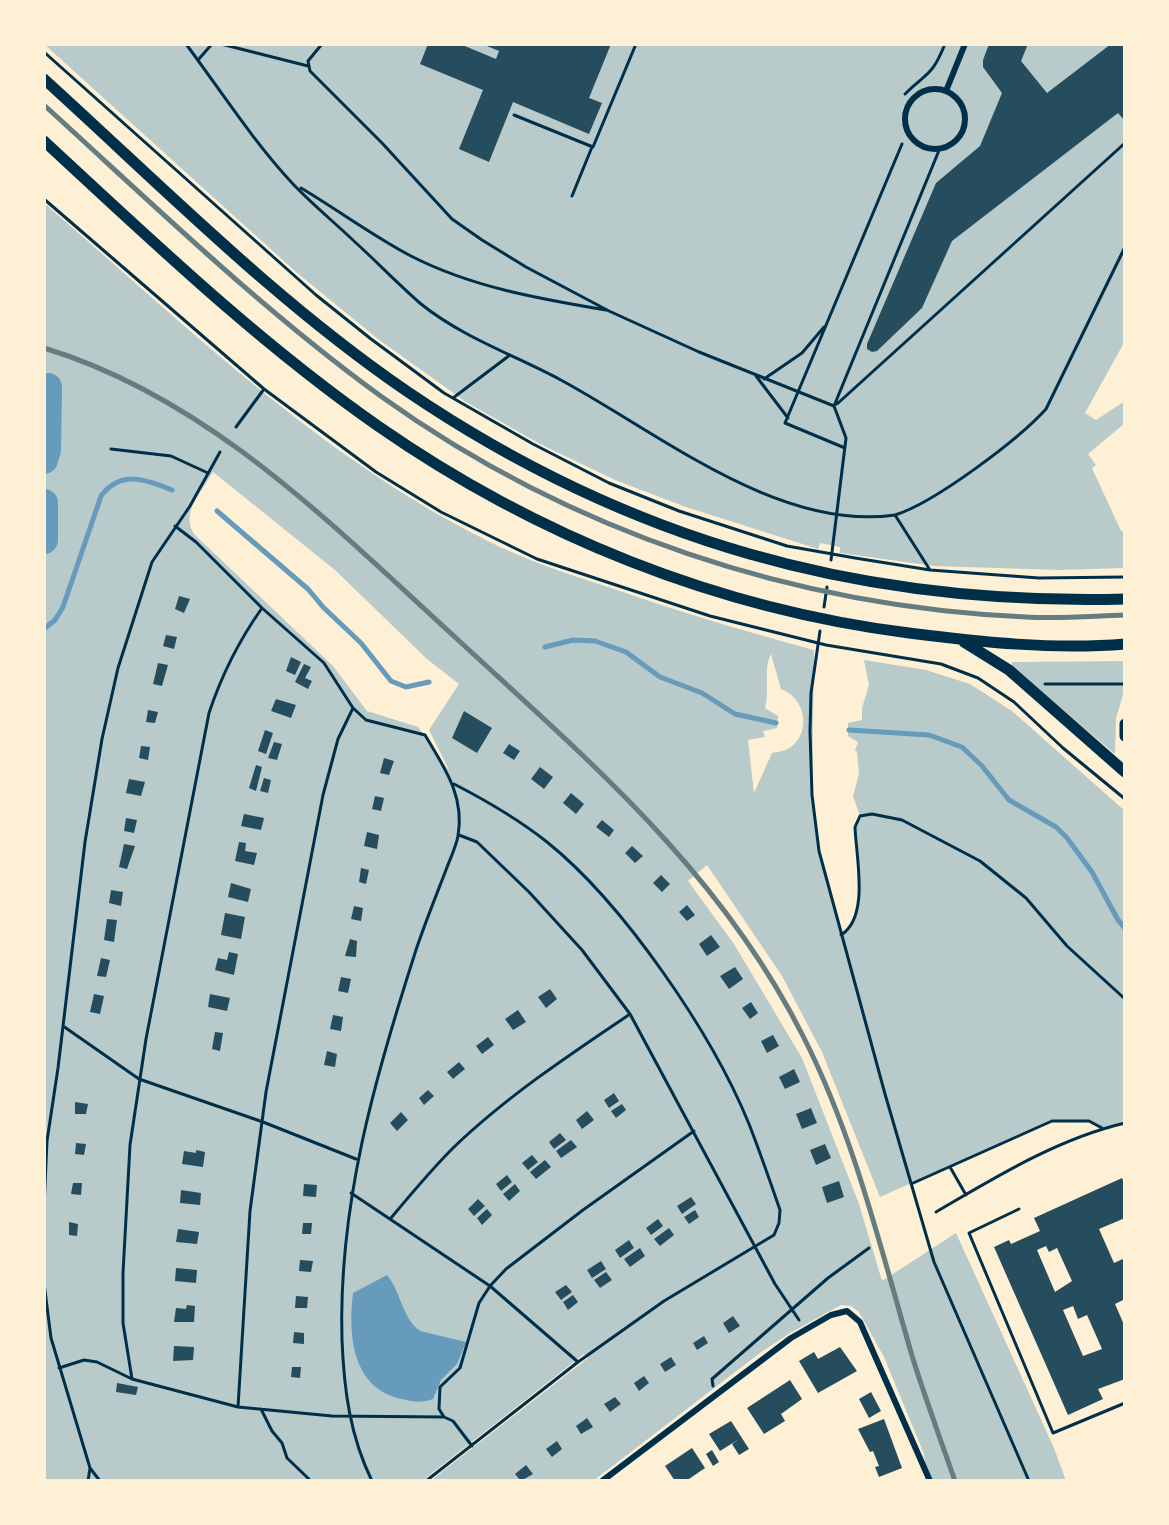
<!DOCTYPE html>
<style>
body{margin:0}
#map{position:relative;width:1169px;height:1525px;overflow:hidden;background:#fdf0d5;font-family:Merriweather,serif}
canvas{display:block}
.frame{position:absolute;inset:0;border:46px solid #fdf0d5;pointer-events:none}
</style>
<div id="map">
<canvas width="1169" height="1525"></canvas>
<div class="frame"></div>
</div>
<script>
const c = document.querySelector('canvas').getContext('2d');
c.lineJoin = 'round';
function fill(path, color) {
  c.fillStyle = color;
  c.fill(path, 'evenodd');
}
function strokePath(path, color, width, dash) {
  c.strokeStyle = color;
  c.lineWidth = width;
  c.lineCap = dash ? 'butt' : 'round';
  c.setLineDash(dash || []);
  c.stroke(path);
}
const green = new Path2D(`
 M44,44H1125V341L1085,413L1096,420L1125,401V423L1088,454L1096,465L1092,468L1121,531L1125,532V568L1059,570L934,566L840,553V547L820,543L818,549L686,507L615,480L540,444L466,402L378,339L296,272Z
 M44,203C184,324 320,457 486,540C525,560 565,573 605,586C674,610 743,631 814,650L812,795L822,864L841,934L854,922L859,902L855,827L860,816L853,796L859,774L857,752L855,750L858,742L848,736V723L862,720V708L869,685L864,660L926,670L970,684L1012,711L1125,811V1123L1102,1128L1089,1121H1052L880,1197L822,1052L782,976L707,865L688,881L734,944L802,1058L859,1204L882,1281L956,1233L1054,1448L1066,1481H926L924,1454L884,1357L859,1312L851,1306L841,1305L790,1333L760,1353L593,1481H430L588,1358L584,1354L422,1481H44ZM213,472L335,570L427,659L459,684L429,730L450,772L418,727L367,711L333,666L195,535C179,514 202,491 213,472ZM771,654L781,689C806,698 811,732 791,747C786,751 777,752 772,753L754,793L748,740L765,737L763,731L777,728L778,716L765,708C770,690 763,669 771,654Z
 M1125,661V688L1116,718L1115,754L1012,667V662Z`);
const water = new Path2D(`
 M387,1275C401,1292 402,1318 420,1331L466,1342L457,1364L441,1380L433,1399C422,1403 413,1402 402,1399C352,1389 348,1335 353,1293Z`);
const stream = new Path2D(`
 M217,511L308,589L323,607L361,643L391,681L406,687L429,682
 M44,629L55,620L63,607L101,496C121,470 144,479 172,490
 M545,647L573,640L595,641L626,652L660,677L702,693L735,714L776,723
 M849,730L929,735L962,747L982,766L1009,800L1056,827L1067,838L1092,872L1118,920L1125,928`);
const river = new Path2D(`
 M44,460L47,450L48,387
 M44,503V540`);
const building = new Path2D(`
 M428,44H460L496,59L499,51L482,44H611L589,98L602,103L589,134L513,102L489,162L459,149L483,90L420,64Z
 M989,44H1028L1021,61L1047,93L1111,44H1125V121L1118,113L952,241L922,308L877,351L872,352L867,349V344L936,183L980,146L1002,93L983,67V60Z
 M179,596L190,599L184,613L175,609Z
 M166,635L177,637L174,649L163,646Z
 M291,657L301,662L295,675L286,671Z
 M158,663L168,665L162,686L153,684Z
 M304,664L311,667L305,678L312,681L308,689L295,682Z
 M276,699L296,705L291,718L271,711Z
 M148,710L158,712L155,723L146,722Z
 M464,711L492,728L477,753L452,738Z
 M265,730L273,733L266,754L258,751Z
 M274,742L282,744L277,760L268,758Z
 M509,744L520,751L514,760L503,753Z
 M141,746L150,747L148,760L139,758Z
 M384,758L394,761L389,775L380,773Z
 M256,765L262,767L256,791L249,788Z
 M540,767L553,777L544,789L531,779Z
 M264,778L271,780L268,793L260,791Z
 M129,779L145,782L141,796L126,793Z
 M571,793L584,804L576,814L563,803Z
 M375,796L384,798L381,811L372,809Z
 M244,814L264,818L261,830L241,826Z
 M126,818L137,820L134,833L124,831Z
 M602,820L614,830L609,837L596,827Z
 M367,832L379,835L377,849L364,846Z
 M239,842L246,843L245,851L257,853L254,865L235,861Z
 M124,844L135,846L127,869L119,867Z
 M632,846L643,856L635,863L625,853Z
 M361,868L369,870L366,884L359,882Z
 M661,875L670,884L662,892L653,883Z
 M231,883L251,889L248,902L228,897Z
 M111,890L123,892L121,906L109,903Z
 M687,905L695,915L687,921L679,912Z
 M354,906L363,908L361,921L351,919Z
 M225,913L245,917L241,939L221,935Z
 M107,919L117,920L114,942L104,940Z
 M711,935L720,947L707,956L699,944Z
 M350,939L357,941L356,957L345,956Z
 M229,952L238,954L234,975L215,970L218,958L227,960Z
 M101,958L110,960L106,977L97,976Z
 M735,967L743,979L729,989L720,976Z
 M341,977L351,979L348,993L338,991Z
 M550,989L557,999L546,1008L538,997Z
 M94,994L104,996L100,1014L90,1012Z
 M210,994L230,998L227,1011L208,1007Z
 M751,1002L758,1013L750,1019L742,1008Z
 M518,1010L526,1022L513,1030L505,1019Z
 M333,1015L343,1017L341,1031L330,1029Z
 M215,1032L223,1033L220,1051L212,1049Z
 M773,1035L779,1046L767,1053L761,1041Z
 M488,1037L494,1045L482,1054L476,1046Z
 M327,1051L337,1054L335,1067L324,1065Z
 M459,1062L465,1069L453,1079L447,1072Z
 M794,1069L800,1082L785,1089L779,1077Z
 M428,1090L434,1096L424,1105L419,1098Z
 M614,1093L619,1101L609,1108L604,1100Z
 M75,1102L88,1104L86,1114H75Z
 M622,1104L626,1110L616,1118L611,1111Z
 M811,1108L817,1123L802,1129L796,1114Z
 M587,1111L594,1120L582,1129L576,1120Z
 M401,1112L408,1120L397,1131L390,1123Z
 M560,1133L566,1140L554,1149L549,1142Z
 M571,1140L577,1147L561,1158L556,1151Z
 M76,1143L86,1144L84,1155L75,1154Z
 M825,1144L831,1158L816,1165L810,1150Z
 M196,1150L205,1152L203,1167L182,1164L184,1151L196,1153Z
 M532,1155L538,1162L528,1170L522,1163Z
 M545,1160L551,1167L536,1179L530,1172Z
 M507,1175L512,1182L501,1191L496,1184Z
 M1122,1178L1125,1185V1218L1099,1229L1114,1263L1125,1258V1299L1115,1304L1125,1327V1379L1098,1389L1103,1399L1068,1415L994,1247L1009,1240L1011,1244L1040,1231L1034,1218ZM1046,1246L1049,1252L1057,1248L1072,1281L1055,1292L1037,1250ZM1073,1306L1078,1319L1087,1315L1102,1349L1083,1356L1063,1310Z
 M839,1181L844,1197L827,1203L822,1187Z
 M73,1183H82L81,1195L71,1194Z
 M304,1184L317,1185L316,1197L303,1196Z
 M515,1184L520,1191L509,1201L503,1194Z
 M181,1190L201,1193L200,1205L180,1203Z
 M691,1197L696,1204L682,1214L677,1206Z
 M478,1199L485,1206L474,1216L468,1209Z
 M487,1209L492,1215L482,1225L477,1218Z
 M695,1210L699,1217L689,1224L684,1217Z
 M658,1219L663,1226L651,1235L646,1228Z
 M69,1222L78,1224L77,1236L69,1235Z
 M303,1223H312L311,1234H302Z
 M669,1228L674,1235L660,1246L654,1239Z
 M178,1229L199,1232L197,1244L176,1242Z
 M629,1240L634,1248L620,1258L615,1250Z
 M640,1248L645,1256L630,1267L624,1259Z
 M300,1260L313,1261L311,1272L299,1271Z
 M601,1261L606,1269L592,1278L587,1270Z
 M176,1268L197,1270L196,1283L175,1281Z
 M606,1272L612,1280L600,1288L594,1280Z
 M566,1285L572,1292L561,1300L555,1292Z
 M573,1295L578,1302L568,1310L563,1302Z
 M296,1296L308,1297L307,1308H295Z
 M187,1305L195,1306L194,1322H174L176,1308L186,1309Z
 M733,1316L740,1326L729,1333L723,1323Z
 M294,1332L304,1333V1344L293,1343Z
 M704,1336L708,1343L697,1350L693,1343Z
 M174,1346L194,1347L193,1360L173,1361Z
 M840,1347L857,1371L818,1393L799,1361L814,1352L818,1359Z
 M671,1357L676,1365L665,1372L660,1364Z
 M292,1367H301L300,1378L291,1377Z
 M644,1376L649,1383L639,1391L634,1383Z
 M790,1380L802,1399L781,1414L785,1421L764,1434L747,1408Z
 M117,1383L138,1387L136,1395L116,1392Z
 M871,1392L881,1411L869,1418L859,1399Z
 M615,1397L621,1404L610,1412L604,1404Z
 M587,1418L593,1427L581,1434L576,1426Z
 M884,1419L902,1468L879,1477L875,1467L879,1466L873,1451L870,1452L858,1429Z
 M731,1421L749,1449L739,1455L732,1444L739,1439L720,1451L709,1434Z
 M557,1441L562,1449L552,1457L546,1449Z
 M692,1448L705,1468L686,1481H675L665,1466Z
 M712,1450L719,1462L713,1466L706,1454Z
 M526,1465L533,1474L521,1481L515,1474Z`);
const path = new Path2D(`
 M186,44C221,91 253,141 293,184C312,204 334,222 355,242C377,262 398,284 421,304C462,337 514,355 559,379C658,432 778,532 895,515L930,570
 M221,44L308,66
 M322,44L308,61L310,71L382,143L452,219L482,240L526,267L609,311L699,352L834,406
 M44,52L316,295L371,339L444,393L533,444L609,483L679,511L787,546L855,558L930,570L1039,578L1125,577
 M198,60L212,44
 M905,94C928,71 931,78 945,44
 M514,115L593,147L636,44
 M301,188C338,210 373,236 411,256C471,287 540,299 606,310
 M572,196L592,147
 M44,199L264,389L376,472L441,512L537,559L710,616L826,645L941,664L978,678L1014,702L1063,748L1125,799
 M756,376L788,418
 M764,379L802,353L824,327
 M453,398L510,355
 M837,404L1125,143
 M236,427L264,389
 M845,448L785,423L902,144
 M111,449L171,456L208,473
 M895,515C934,503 1018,440 1046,409L1125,247
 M175,526L196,542L262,608L324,663L353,708L366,720L425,735C444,767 465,796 458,836C456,847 450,859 446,870C436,896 425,923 416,950C375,1077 338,1205 342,1340C344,1390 350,1436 372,1481
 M831,560L846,438L834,406L940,148
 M824,607L827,587
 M820,631L811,693L810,731L812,795L819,851L885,1094L934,1262L1029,1481
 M1045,684H1125
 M459,835L477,842L529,892L582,950L630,1014L775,1284L799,1320
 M841,935C870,917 856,857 855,827L860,816L872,814L902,820L980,861L1026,898L1067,946L1125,999
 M63,1026L139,1079L263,1122L356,1159
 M950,1167L966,1195
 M911,1184L1052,1121H1089L1102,1128
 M351,1193L490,1286L578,1362
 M44,1208L47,1141L58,1068L85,842L102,739L118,668L152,562L190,506L220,452
 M936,1212C996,1177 1057,1139 1125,1123
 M391,1218C411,1194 431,1170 453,1148C506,1097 569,1055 630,1014
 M44,1283L51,1338L90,1468L100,1481
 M59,1368L84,1360L97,1362L132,1379L238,1407L332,1416L444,1417L453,1421L472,1446
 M132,1379L123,1323V1273L130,1145L146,1039L209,713C221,677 240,639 262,608
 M713,1386L712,1379L828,1278L869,1248
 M238,1407L250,1211L266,1092L323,795L338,739L353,708
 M261,1409L272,1431L282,1443L287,1458L311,1481
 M444,1417L439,1409L440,1387L460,1368L479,1303L490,1286L506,1269L583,1210L694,1131
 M88,1481L90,1468
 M426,1481L578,1362L664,1301L774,1235L779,1223L780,1210C770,1181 760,1152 749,1124C712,1033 623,903 547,842C518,819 487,801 454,784`);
const service = new Path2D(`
 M1019,1209L969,1233L1053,1433L1125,1403`);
const minor = new Path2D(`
 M905 119a30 30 0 1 1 60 0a30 30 0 1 1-60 0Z
 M946,91L965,44
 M602,1481L791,1338L831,1315L847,1311L860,1322L930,1481`);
const trunk = new Path2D(`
 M44,79C162,186 276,302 408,392C628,541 860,606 1125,599
 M44,141C151,240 259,343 378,426C536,536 718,609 909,633C980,642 1054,650 1125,644
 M964,642L1009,670L1125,772
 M1125,724V736`);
const rail = new Path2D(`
 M44,105C154,205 262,310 382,397C570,532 796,607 1026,617C1059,619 1092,616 1125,615
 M44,348C209,398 332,525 456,638C589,761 720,871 803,1036C855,1138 881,1250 913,1359C926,1400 941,1441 955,1481`);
fill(green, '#b9caca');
fill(water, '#669bbc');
strokePath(stream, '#669bbc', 5);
strokePath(river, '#669bbc', 28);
fill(building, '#264d5e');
strokePath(path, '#003049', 3);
strokePath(service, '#003049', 3);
strokePath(minor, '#003049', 6);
strokePath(trunk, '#003049', 11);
strokePath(rail, '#657d81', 5);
</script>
